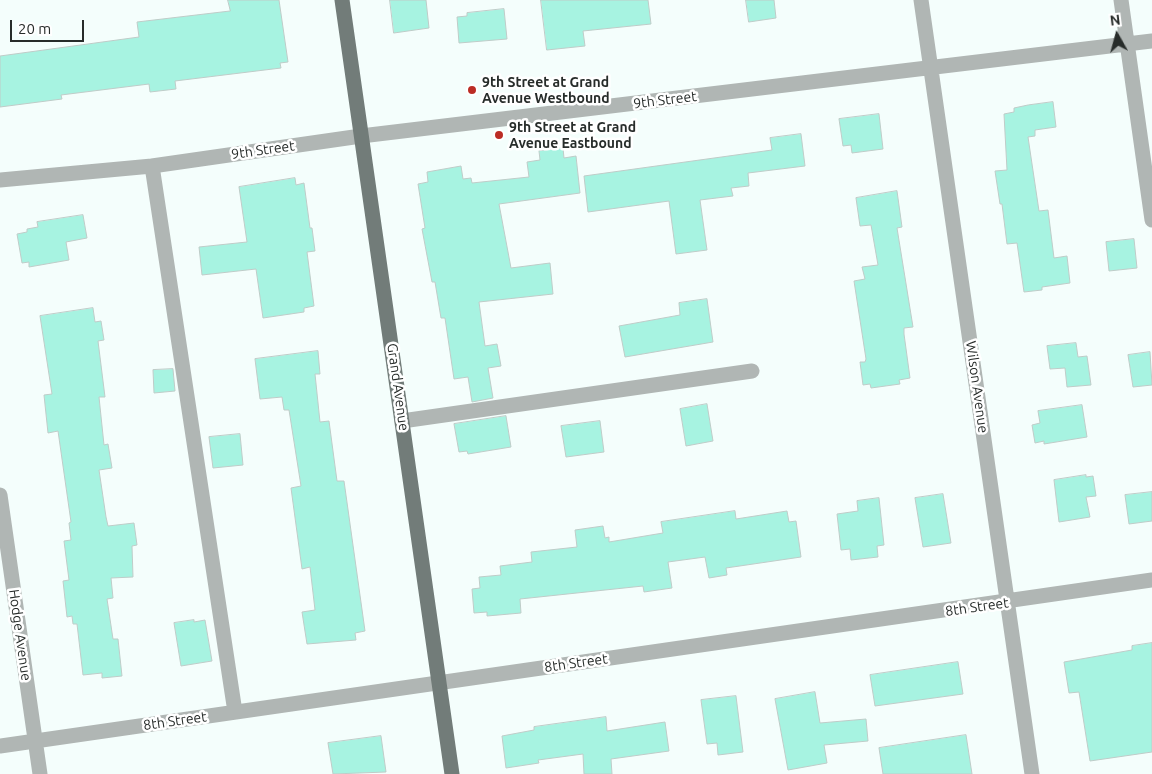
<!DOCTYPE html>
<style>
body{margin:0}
#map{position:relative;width:1152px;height:774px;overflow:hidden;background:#f4fefc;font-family:Ubuntu,sans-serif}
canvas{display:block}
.north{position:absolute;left:1092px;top:10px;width:50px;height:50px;-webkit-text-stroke:4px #fff;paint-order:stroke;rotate:353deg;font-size:14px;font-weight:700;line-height:20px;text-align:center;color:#272c2a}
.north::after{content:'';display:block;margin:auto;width:18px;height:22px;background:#272c2a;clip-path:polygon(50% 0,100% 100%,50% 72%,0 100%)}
.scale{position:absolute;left:10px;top:20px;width:74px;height:22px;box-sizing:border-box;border:2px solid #272c2a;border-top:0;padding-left:6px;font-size:15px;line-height:18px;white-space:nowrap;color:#272c2a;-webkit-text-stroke:4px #fff;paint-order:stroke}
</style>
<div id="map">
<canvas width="1152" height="774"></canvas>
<div class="north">N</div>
<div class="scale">20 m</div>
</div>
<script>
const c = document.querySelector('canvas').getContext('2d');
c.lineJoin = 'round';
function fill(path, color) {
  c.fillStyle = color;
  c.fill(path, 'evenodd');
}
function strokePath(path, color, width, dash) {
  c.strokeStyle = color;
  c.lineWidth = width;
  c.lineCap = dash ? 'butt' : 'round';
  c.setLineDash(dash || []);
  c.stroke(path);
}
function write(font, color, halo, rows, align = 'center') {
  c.font = font + ' Ubuntu,sans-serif';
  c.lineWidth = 5;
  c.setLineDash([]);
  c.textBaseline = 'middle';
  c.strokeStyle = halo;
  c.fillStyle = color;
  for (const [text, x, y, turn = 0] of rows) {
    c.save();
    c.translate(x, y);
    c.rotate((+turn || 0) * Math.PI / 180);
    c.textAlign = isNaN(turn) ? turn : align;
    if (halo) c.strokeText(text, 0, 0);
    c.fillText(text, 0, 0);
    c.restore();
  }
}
const building = new Path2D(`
 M228,0H279L288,62L280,63L281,68L175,81L176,89L150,92L149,84L61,95L62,99L0,107V56L139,37L137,22L230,11Z
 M390,0H426L429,28L394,33Z
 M541,0H648L651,24L583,31L585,46L547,50Z
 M746,0H774L776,18L749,22Z
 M504,9L507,39L459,43L457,17L467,16V13Z
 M1053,102L1056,127L1035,130V136L1028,137L1039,211L1048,210L1054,258L1067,256L1070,283L1042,287V290L1024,292L1017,243L1007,244L1002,204H1000L995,171L1007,170L1004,114L1014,112V108L1028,105Z
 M879,114L883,149L852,153L851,145L843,146L839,119Z
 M801,134L805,166L748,173L749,186L731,188L733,196L700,200L707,250L676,254L669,201L588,212L584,176L772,150L770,138Z
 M563,148L564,158L576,156L580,193L499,204L511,268L550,263L553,294L479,302L485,346L497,344L501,366L488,368L493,398L472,402L468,377L454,379L445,318H441L435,282H432L422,229L425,228L418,184L428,182L427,172L461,166L463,179L471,178L472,183L529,177L527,162L540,160L539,151Z
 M295,178L296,185L304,183L310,228H312L315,251L307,252L314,306L304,308V312L263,318L256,269L202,275L199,247L247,242L239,187Z
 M897,191L902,227L897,228L913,327L904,328V334L910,378L899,380L900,384L871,388L870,384L863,385L860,362H865L866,359L854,281L865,279L862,267L878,265L871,225L860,226L856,198Z
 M83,215L87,238L66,242L69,260L29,267V262L22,263L17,234L27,232V229L38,227L37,222Z
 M1134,239L1137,268L1109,271L1106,242Z
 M707,299L713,342L625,357L619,326L680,315L679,303Z
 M93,308L95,322L101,321L104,340L98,341L105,397H99L104,445L108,444L112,468L99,470L106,517L108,526L134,523L137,545L132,546L133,577L111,578L113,598L107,599L113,639H118L122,676L102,678V673L83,675L77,624H73L72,616L67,617L63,581L69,580L64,541L71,540L69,523L71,522L58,431L48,433L44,395L52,394L40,316Z
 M1076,343L1078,357L1087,356L1091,385L1067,387L1065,368L1050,369L1047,346Z
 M318,351L320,374H315L320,422L329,421L337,481H344L365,631L355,633L356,640L307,644L302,612L315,610L310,567L302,569L291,488L301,486L289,410H284L282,397L260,399L255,359Z
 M1150,352L1152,385L1133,387L1128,355Z
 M173,369L175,391L154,393L153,370Z
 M707,404L713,441L686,446L680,409Z
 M1082,405L1087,437L1044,444V441L1035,443L1032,425L1040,423L1038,411Z
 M506,416L511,447L468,454L467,451L459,452L454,424Z
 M600,421L604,452L566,457L561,426Z
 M240,434L243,465L213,468L209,437Z
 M1086,475V477L1093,476L1096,496L1086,497L1090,517L1059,522L1054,480Z
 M1152,492V521L1129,524L1125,495Z
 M943,494L951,543L923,547L915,498Z
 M879,498L884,545L877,546L878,557L851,560L850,549L841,550L837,514L858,511L857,501Z
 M735,511L736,519L787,511L789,522L796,521L801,557L726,568L727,575L709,578L705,557L668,562L672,588L644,592L643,586L520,599L521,613L487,616V612L474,613L472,589L480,588L479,577L501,575L500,566L532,562L531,552L577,547L575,530L603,526L605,538L609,537V542L663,533L661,522Z
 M194,620V622L205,620L212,661L181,666L174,623Z
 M1152,643V752L1090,761L1079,692L1069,693L1064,662L1132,650V646Z
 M958,662L963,694L875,706L870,675Z
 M815,692L820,723L866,719L868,741L824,745L827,763L788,770L775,699Z
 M736,696L743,752L718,755L717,743L707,744L701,700Z
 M606,717L607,731L665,722L669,751L611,759L612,774H584L583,754L538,760L539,763L506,768L502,736L534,730V727Z
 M966,735L972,774H883L879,748Z
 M381,736L386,772L333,774L328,743Z`);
const minor = new Path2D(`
 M921,0L1032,774
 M1121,0L1152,220
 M152,166L235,712
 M0,180L152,166L361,136L1152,41
 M402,421L752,371
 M0,495L40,774
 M0,746L1152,580`);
const major = new Path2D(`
 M342,0L452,774`);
const markers = [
 [472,90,5,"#bb2d25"],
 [499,135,5,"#bb2d25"]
];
const poiNames = [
 ["9th Street at Grand",482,82],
 ["Avenue Westbound",482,98],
 ["9th Street at Grand",509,127],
 ["Avenue Eastbound",509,143]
];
const streetNames = [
 ["9th Street",665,100,-7],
 ["9th Street",263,150,-8],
 ["Grand Avenue",398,387,82],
 ["Wilson Avenue",977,387,82],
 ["8th Street",977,607,-8],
 ["Hodge Avenue",20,635,82],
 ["8th Street",576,663,-8],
 ["8th Street",175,721,-8]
];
fill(building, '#a7f3e1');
strokePath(building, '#bfccc8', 1);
strokePath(minor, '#b0b6b4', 15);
strokePath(major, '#727c79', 15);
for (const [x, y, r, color] of markers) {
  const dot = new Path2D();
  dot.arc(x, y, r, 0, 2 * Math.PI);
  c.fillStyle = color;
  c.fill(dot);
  strokePath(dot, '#fff', 2);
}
write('bold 14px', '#272c2a', '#fff', poiNames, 'left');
write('14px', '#272c2a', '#fff', streetNames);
</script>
